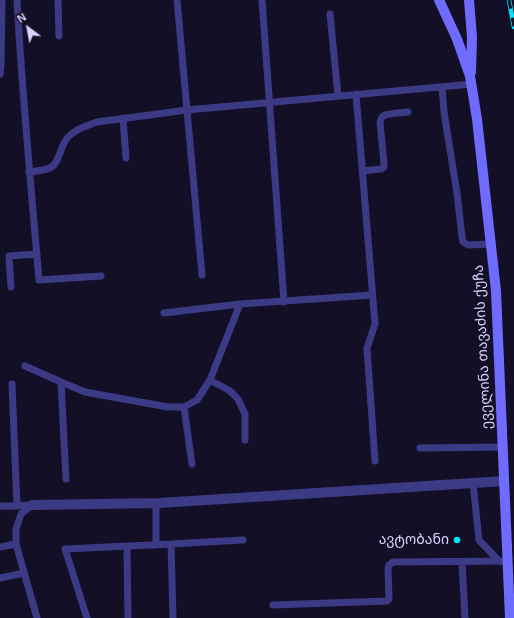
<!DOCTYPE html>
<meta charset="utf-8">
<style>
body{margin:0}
#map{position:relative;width:514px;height:618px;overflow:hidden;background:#130f26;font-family:Arial,sans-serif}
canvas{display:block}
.north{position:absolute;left:8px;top:8px;width:40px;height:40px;-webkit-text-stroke:3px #130f26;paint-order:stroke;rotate:328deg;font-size:11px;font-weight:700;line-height:16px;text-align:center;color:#d9d4ff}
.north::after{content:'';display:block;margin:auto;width:14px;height:18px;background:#d9d4ff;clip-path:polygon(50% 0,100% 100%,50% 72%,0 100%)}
</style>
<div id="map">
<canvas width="514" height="618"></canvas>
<div class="north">N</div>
</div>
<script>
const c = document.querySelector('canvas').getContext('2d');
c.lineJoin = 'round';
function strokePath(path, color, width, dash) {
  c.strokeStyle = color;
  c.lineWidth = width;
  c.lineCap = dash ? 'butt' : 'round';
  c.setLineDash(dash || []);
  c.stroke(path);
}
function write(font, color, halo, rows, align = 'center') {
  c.font = font + ' Arial,"Noto Sans Georgian",sans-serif';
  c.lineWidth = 3;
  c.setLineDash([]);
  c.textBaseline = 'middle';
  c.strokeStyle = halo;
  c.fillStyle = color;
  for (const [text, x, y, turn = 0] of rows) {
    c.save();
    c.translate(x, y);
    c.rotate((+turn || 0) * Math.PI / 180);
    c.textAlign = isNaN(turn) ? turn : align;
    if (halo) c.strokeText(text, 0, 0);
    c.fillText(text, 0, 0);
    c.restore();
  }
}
const lane = new Path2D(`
 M17,0C22,93 31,186 39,280L101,276
 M58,0L59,36
 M177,0L202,275
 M262,0L284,302
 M330,14L338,96
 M0,74L1,65L2,0
 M442,87L444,112L457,193L462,237L463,242L468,245L491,244
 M356,94L375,324L367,348L375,461
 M123,118L126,158
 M362,171L381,169L384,167V164L380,122C381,119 381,118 383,116C388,113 402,113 408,112
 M29,172C36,171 47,171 53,166C59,160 60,151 64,143C70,131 85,126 97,122L187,110L472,84
 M11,287L9,256L37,254
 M164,313L240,304L372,295
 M25,366L61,382L85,392L168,407H184L197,400L210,380L240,304
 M210,380L230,391L238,399L245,414V440
 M61,382L66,479
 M12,384L17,506L32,505
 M184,407L192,464
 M420,448L503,447
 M473,483L479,540L500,562
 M156,503V545
 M0,506H17
 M31,506L21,514L16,529V544L37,618
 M171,544L243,540
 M0,547L16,544
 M127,547L128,618
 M462,562L465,618
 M0,578L24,573
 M273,605L387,601L389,599L388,569L389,565L393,562L508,561
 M87,618L65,549L171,544L173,618`);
const street = new Path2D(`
 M32,505L160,503L504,481`);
const secondary = new Path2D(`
 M439,0L457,39L470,76L477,119L496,291L510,618
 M469,0L472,37L471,72`);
const rail = new Path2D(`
 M509,0L514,27`);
const markers = [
 [457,540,4,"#00e5ff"]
];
const streetNames = [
 ["ეველინა თავაძის ქუჩა",483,347,-93]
];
const poiNames = [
 ["ავტობანი",449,540]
];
strokePath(lane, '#3d3a85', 7);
strokePath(street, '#3d3a85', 10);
strokePath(secondary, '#6f6bff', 10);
strokePath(rail, '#00e5ff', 4.5);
strokePath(rail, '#130f26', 3, [9]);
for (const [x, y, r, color] of markers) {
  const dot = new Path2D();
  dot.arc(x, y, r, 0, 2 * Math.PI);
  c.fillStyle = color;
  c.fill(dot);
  strokePath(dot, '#130f26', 1.5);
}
write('14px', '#d9d4ff', '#130f26', streetNames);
write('14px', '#d9d4ff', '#130f26', poiNames, 'right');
</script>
